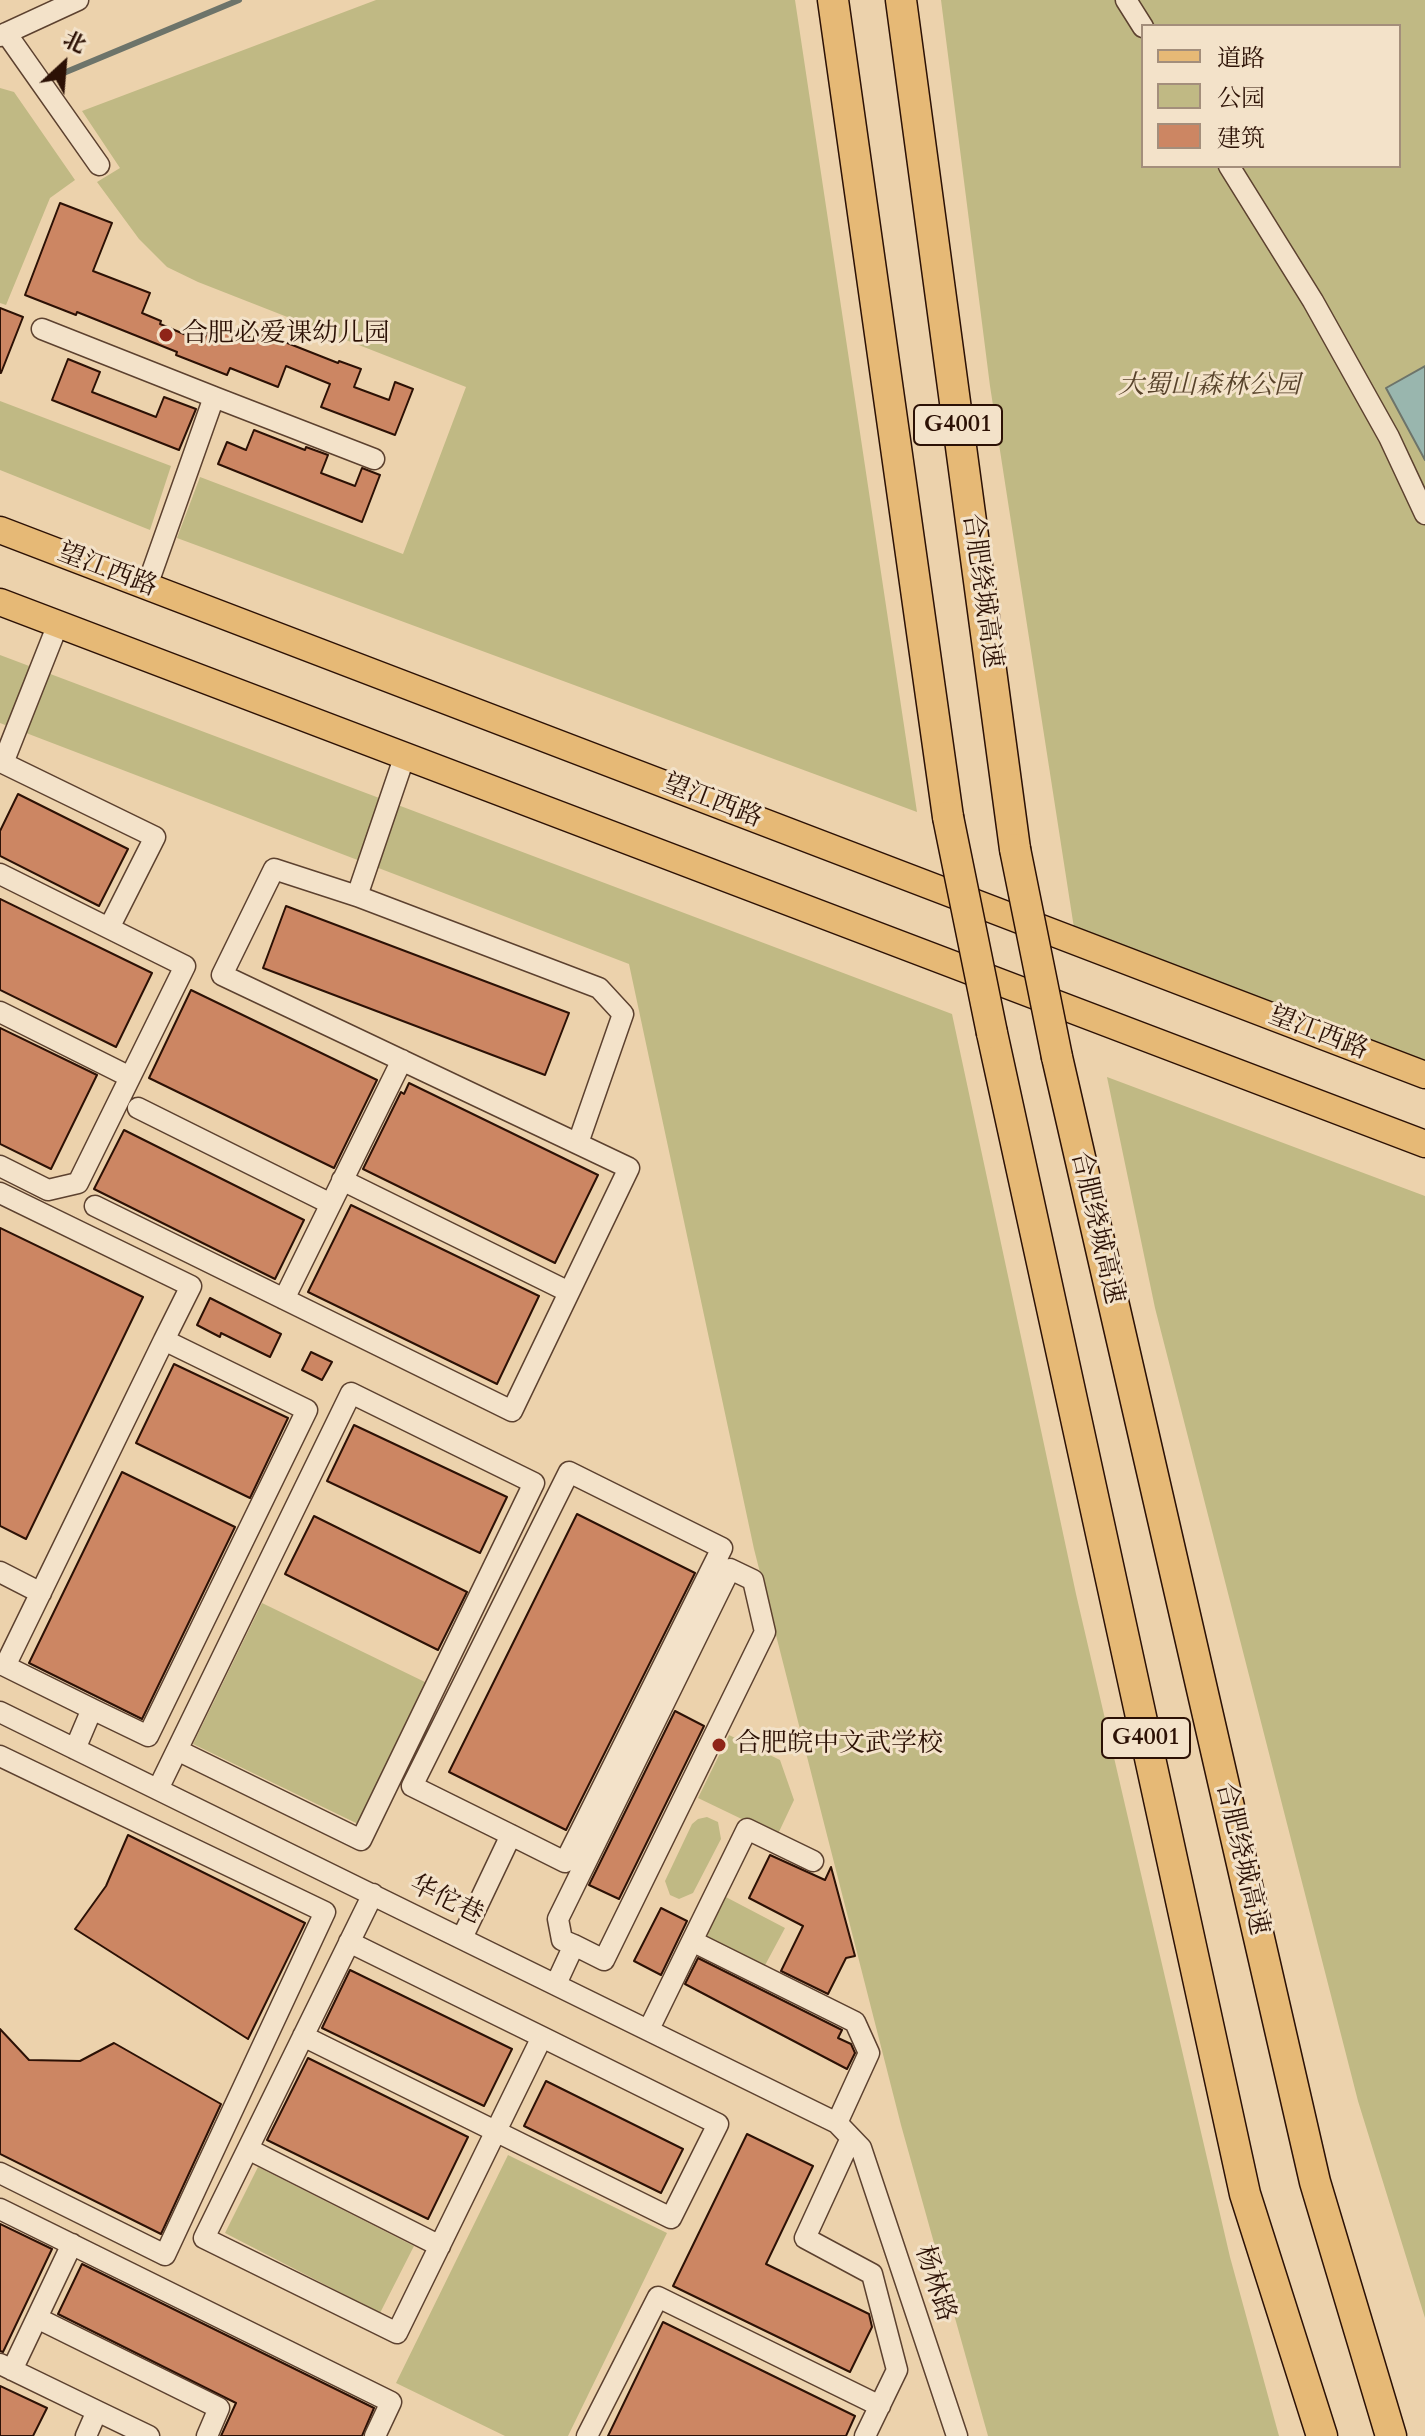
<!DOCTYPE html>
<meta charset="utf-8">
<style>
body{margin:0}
#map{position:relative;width:1425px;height:2436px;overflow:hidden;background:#ecd2ac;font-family:Cardo,"Noto Serif SC",serif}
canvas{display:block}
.legend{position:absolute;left:1141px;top:24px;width:260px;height:144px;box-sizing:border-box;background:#f3e2c9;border:2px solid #a38e7b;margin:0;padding:10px 14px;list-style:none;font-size:24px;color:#2c1105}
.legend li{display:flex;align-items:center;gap:16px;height:40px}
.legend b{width:40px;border:2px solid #a38e7b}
.north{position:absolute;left:24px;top:24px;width:80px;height:80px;-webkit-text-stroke:6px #f3e2c9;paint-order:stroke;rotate:26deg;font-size:22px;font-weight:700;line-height:32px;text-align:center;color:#2c1105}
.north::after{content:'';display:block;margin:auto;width:28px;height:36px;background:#2c1105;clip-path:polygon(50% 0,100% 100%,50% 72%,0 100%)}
</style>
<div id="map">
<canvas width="1425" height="2436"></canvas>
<ul class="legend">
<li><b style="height:10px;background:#e6b976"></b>道路</li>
<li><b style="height:22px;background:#c0b984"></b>公园</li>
<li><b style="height:22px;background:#cc8663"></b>建筑</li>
</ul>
<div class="north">北</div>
</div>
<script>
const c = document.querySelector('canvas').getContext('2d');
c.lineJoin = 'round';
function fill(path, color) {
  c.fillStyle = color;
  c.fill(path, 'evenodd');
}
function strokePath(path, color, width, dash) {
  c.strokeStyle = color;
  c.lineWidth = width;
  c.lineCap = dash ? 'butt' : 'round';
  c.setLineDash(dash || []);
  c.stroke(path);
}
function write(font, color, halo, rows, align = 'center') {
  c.font = font + ' Cardo,"Noto Serif SC",serif';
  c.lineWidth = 6;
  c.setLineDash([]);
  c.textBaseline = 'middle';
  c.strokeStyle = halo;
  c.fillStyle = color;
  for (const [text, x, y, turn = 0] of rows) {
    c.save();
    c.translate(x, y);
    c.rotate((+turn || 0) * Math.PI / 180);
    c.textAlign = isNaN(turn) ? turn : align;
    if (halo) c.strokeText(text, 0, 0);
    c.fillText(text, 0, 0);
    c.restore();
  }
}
const green = new Path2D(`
 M376,0H795L917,812L177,538L200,477L403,554L466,387L198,282L167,267L139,239L97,182L120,168L82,111Z
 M941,0H1425V1075L1076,941L990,386ZM1143,26H1399V166H1143Z
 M0,88L14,92L75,180L50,198L6,305L0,303Z
 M0,401L171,466L150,530L0,470Z
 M0,655L952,1014L1076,1594L1230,2257L1279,2436H988L901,2125L754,1549L629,964L0,723Z
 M1107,1077L1425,1196V2318L1358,2101L1155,1308Z
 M262,1603L427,1683L358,1824L193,1744Z
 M729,1735L780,1760L794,1800L777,1836L698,1798Z
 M707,1817L718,1822L721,1839L693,1893L679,1899L670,1895L665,1881L692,1824L698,1819Z
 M722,1895L785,1928L763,1969L701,1937Z
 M508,2155L667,2233L568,2436H505L396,2383Z
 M258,2167L414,2246L380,2313L225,2233Z`);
const water = new Path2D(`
 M1425,366V460L1386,388Z`);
const stream = new Path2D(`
 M66,72L239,0`);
const building = new Path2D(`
 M60,203L112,223L93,271L150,293L142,313L161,321L160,324L203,342L211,322L259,341L262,333L338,363L339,361L361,369L354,387L389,400L395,382L413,389L395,435L321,407L330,384L286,366L278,387L230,368L227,375L176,355L177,352L77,312L76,315L25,295Z
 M0,308L23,317L1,373H0Z
 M68,359L100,372L92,392L156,417L164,397L196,409L179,450L52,400Z
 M254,430L305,450L306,447L328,455L321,473L355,486L362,468L380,475L362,522L218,464L227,442L246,450Z
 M18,794L128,849L99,906L0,856V831Z
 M0,899L152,973L116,1047L0,990Z
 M286,906L569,1013L545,1075L263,968Z
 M191,990L377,1080L334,1168L149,1078Z
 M0,1028L97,1075L51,1169L0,1144Z
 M409,1083L598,1175L555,1263L363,1169L401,1092L404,1094Z
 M124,1130L304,1220L275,1279L94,1189Z
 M351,1205L539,1296L497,1384L308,1292Z
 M0,1228L143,1297L26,1539L0,1526Z
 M210,1298L281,1334L270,1357L221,1333L220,1337L197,1325Z
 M311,1352L332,1362L322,1380L302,1370Z
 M174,1364L288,1418L250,1498L136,1443Z
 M354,1425L507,1497L480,1553L327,1481Z
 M122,1472L235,1527L142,1719L29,1663Z
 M577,1514L695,1573L566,1830L449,1772Z
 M314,1516L467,1592L438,1650L285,1574Z
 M675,1711L704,1726L619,1899L589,1885Z
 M128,1835L305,1923L248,2039L75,1929L106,1886Z
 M770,1855L825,1880L831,1867L855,1956L846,1958L828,1994L781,1971L803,1926L749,1898Z
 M661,1908L687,1921L661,1975L634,1961Z
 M698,1958L842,2030L838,2038L851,2044L855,2053L847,2069L685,1984Z
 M350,1970L512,2049L484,2106L322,2028Z
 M0,2029L29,2060L80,2061L114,2043L221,2104L161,2234L0,2154Z
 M308,2058L468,2137L428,2219L267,2140Z
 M546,2081L683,2149L661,2193L524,2126Z
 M747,2134L813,2166L766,2264L869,2314L872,2327L850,2372L673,2286Z
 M0,2224L52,2249L3,2352L0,2351Z
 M82,2264L374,2408L362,2436H221L236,2403L58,2314Z
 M663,2322L855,2416L846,2436H608Z
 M0,2386L47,2408L33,2436H0Z`);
const minor = new Path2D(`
 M1126,0L1143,27
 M6,33L99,165
 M0,36L78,0
 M1229,166L1313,301L1389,437L1425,514
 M42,329L214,397L147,586
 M214,397L374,459
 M58,624L3,763L155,837L109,928
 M0,874L185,966L78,1183L48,1190L0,1166
 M357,896L599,988L623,1014L578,1143
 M0,1012L130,1077
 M138,1108L331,1204
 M342,1180L569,1292
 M0,1193L191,1286L164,1340
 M95,1206L512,1411L629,1168L222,975L274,869L357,896L405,755
 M284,1299L402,1060
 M0,1572L41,1593
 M0,1712L837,2123L861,2148L957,2436
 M75,1749L92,1709L148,1736L307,1410L164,1340L5,1666L92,1709
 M0,1756L325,1912L165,2255L0,2173
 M158,1789L177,1750L351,1393L534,1483L361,1840L177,1750
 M813,1861L747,1829L692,1941L855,2022L869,2053L837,2123
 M462,1938L511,1835L565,1862L722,1548L569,1472L412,1786L511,1835
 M349,1942L542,2037L397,2333L204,2238L373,1894
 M556,1984L574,1945L604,1960L765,1632L753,1580L730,1569L558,1919L562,1940L574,1945
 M649,2029L692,1941
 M303,2036L671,2218L718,2124L542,2037
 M851,2138L805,2238L872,2274L897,2370L865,2436
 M248,2149L440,2246
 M0,2209L391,2402L375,2436
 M37,2318L219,2408L207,2436
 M0,2364L97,2411
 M12,2370L72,2244
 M86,2436L97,2411L149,2436
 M587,2436L658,2297L880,2406`);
const major = new Path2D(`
 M0,530L1425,1075
 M0,602L1425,1144`);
const highway = new Path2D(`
 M833,0L948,817
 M901,0L1015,849
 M992,1033L1245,2194L1322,2436
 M1057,1057L1315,2182L1391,2436`);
const highwayBridge = new Path2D(`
 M948,817L992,1033
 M1015,849L1057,1057`);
const markers = [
 [166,335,8,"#8f2418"],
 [719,1745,8,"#8f2418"]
];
const shields = [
 [958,425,88],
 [1146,1738,88]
];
const shieldNames = [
 ["G4001",958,425],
 ["G4001",1146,1738]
];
const poiNames = [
 ["合肥必爱课幼儿园",182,335],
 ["合肥皖中文武学校",735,1745]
];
const parkNames = [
 ["大蜀山森林公园",1209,387]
];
const streetNames = [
 ["望江西路",107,571,21],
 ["合肥绕城高速",981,591,82],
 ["望江西路",712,802,21],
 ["望江西路",1318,1034,21],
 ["合肥绕城高速",1096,1228,77],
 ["合肥绕城高速",1241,1859,77],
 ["华佗巷",446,1901,26],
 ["杨林路",934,2284,72]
];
fill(green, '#c0b984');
fill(water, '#99b6ae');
strokePath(water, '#6d746a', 2);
strokePath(stream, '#6d746a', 6);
fill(building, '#cc8663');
strokePath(building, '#2c1105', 2);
strokePath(minor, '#5c412f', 23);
strokePath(major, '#2c1105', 29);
strokePath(highway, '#2c1105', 33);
strokePath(minor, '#f3e2c9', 20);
strokePath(major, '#e6b976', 26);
strokePath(highway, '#e6b976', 30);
strokePath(highwayBridge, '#2c1105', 33, []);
strokePath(highwayBridge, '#e6b976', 30);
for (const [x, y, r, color] of markers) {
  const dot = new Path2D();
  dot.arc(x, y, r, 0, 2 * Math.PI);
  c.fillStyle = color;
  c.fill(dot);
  strokePath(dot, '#f3e2c9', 3);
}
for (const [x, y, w] of shields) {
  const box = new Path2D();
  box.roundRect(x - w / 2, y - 20, w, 40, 6);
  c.fillStyle = '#f3e2c9';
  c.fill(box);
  strokePath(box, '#2c1105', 2);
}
write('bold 24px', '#2c1105', null, shieldNames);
write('26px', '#2c1105', '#f3e2c9', poiNames, 'left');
write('italic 26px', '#58432b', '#f3e2c9', parkNames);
write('26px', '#2c1105', '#f3e2c9', streetNames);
</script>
